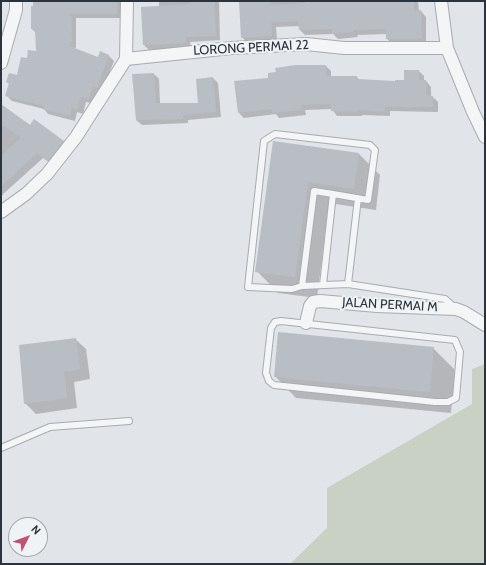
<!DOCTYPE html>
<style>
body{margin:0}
#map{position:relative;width:486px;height:565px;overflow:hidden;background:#e1e4e8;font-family:Cabin,sans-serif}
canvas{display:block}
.frame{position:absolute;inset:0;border:2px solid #2b343d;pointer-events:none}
.north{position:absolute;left:8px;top:517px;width:40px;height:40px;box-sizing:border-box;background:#f0f3f5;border:1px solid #a1a7ab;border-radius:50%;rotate:48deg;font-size:11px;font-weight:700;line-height:16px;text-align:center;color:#2b343d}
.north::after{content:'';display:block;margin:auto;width:14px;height:18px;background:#bf5374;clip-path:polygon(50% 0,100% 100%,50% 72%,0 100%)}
</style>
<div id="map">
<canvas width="486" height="565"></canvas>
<div class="frame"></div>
<div class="north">N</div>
</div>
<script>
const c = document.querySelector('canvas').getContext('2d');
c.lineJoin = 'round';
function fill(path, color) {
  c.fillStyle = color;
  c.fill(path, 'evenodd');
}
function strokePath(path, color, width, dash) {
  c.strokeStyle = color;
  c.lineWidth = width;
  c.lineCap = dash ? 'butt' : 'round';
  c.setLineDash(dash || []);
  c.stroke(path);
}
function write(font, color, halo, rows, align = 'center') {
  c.font = font + ' Cabin,sans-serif';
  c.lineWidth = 4;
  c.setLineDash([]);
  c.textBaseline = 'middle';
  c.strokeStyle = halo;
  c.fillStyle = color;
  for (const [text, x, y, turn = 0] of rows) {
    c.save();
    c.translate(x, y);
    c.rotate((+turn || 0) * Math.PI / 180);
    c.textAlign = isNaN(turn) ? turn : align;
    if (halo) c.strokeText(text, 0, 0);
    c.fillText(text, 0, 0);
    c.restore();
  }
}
const green = new Path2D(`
 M485,364V564H290L327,528V488L472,404V369Z`);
const shadow = new Path2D(`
 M34,1H121L122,18H76V47L75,50L98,59L109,56L114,61L102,92L98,91L95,104L86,102L83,114L77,112L75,121L48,114L44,109L12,101L6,95L11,86L7,82L18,76L28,59L37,53L36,33L32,29Z
 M159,1H219L220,40L190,42L191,48L149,50L144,45L159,7Z
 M240,1H418L419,11H421L426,17V44H393L387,39V34L357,35L358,37L338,39L333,34L305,35L300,30V26L276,27L277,41L247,43L242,37Z
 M326,66L331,71V77H357L360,81L396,83L405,81L419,71L424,76V81H426L431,87V96L433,97L438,102V112L390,111V116L362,115V116H337L332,109L305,110L306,115L279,118L276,114L244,118L239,113L270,79Z
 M154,74L159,79L160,104H199L213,78L218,83L221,117L188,120V123L142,125L136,120Z
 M1,106L30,127L63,141L68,146L53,165L43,158L1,196Z
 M274,142L359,154L380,175L376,210L329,203L317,298L278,293L257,271Z
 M75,339L86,349L90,379L74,382L77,408L36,414L25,403Z
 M433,348L455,370L451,413L296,398L275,376Z`);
const building = new Path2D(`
 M33,1H117V14H71L72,41L69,46L98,57L100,51L109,55L97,88L93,86L89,99L80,97L77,109L72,108L70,116L42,109L44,106L5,96L9,83L6,82L9,73L17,75L21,57L27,58L28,50L36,51L35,29H31V6H33Z
 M190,1H214L216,36L186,37V43L143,45L141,7L190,4Z
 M239,1H270V5L298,4L297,3H305V1H414V11L421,10L422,39H386V29L353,30V32L332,34V29L299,30L298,21L271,22L272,36L241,38Z
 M296,65H326V76H357V79L395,81V80H404V70H419V80H426V95L433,96V107H385V112L357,110V112L331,111V104L301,105V110L273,113L272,109L238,113L234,81L268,78V73L276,72L275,68Z
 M154,73L156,103H198L196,79L213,77L216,112L183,115V119L136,120L132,74Z
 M1,104L30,125L34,119L64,141L48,161L37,153L1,187V156L21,138L1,124Z
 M273,141L359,153L354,189L308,182L295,277L255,272Z
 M278,332L434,347L430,392L274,377Z
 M76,338L80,369L64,372L67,398L24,404L19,345Z`);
const service = new Path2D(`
 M348,284L358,198
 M323,285L333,194L368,200L375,150L370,145L275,134L264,141L248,287L292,289L302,286L348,284L445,299L455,308
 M302,286L314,191L333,194
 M281,321L455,340L460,352L456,398L448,402H435L274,385L269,381L266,373L271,328L275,322Z
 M1,448L50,427L129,421`);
const minor = new Path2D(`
 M441,1L447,48L473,112L485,137
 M126,59L232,48L306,44L344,48H447
 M1,63L16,10V1
 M1,212L26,194L47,174L76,137L126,59L127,1
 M306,323L310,306L313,302L320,301L377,306L456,309L464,312L485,325`);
const streetNames = [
 ["LORONG PERMAI 22",251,48,-3],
 ["JALAN PERMAI M",390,305,3]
];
fill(green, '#c8d1c3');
fill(shadow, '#0003');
fill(building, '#b8bec4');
strokePath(service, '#a7acb1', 8);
strokePath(minor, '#a7acb1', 14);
strokePath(service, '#f3f5f6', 6);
strokePath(minor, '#f3f5f6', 12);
write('13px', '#2b343d', '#f0f3f5', streetNames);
</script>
